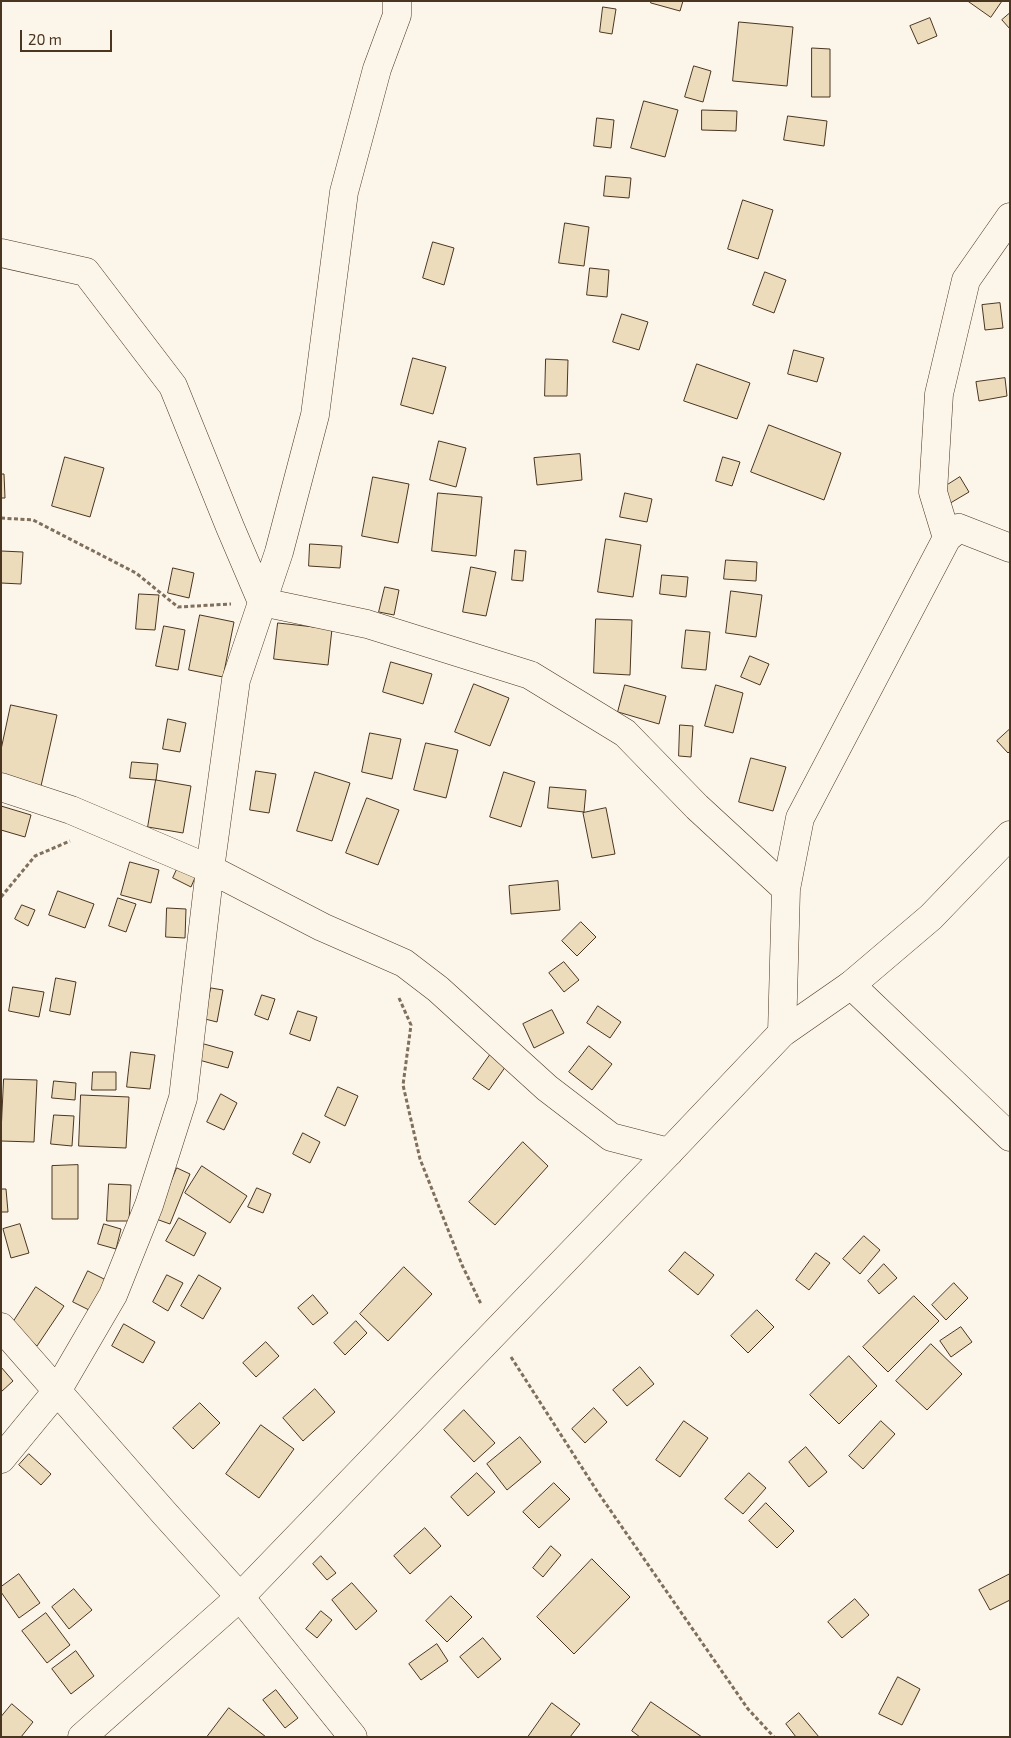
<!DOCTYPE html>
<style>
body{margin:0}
#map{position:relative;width:1011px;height:1738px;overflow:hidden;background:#fbf6e9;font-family:"Exo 2",sans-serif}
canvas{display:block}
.frame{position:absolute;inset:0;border:2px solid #4a3520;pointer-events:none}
.scale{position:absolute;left:20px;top:30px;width:92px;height:22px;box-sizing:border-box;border:2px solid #4a3520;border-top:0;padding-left:6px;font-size:15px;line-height:18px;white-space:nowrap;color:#4a3520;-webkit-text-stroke:4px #fbf6e9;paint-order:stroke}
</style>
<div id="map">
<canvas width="1011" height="1738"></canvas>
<div class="frame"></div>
<div class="scale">20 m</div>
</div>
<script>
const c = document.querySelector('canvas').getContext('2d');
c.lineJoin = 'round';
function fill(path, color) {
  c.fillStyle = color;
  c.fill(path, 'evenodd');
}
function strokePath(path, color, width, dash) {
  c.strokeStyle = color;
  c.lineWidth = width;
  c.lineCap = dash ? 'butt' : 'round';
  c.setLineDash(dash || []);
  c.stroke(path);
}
const building = new Path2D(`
 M651,1H683L680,11L651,3Z
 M968,1H1002L991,17Z
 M603,7L616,9L612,34L600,32Z
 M1010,13V29L1002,20Z
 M930,18L937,36L918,44L910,26Z
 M739,22L793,27L787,86L733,81Z
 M812,48L830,49V97H812Z
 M694,66L711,71L703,102L685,97Z
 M644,101L678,110L665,157L631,148Z
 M702,110L737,111L736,131L702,130Z
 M788,116L827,121L824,146L784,140Z
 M597,118L614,120L611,148L594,146Z
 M606,176L631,178L629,198L604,196Z
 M743,200L773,210L758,259L728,249Z
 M565,223L589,227L584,266L559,263Z
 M433,242L454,248L444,285L423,278Z
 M590,268L609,270L607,297L587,295Z
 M765,272L786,280L774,313L753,305Z
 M1000,303L1003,328L985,330L982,305Z
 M622,314L648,322L639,350L613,342Z
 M794,350L824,358L817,382L788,374Z
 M413,358L446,367L433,414L401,405Z
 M546,359L568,360L567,396H545Z
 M697,364L750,383L737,419L684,401Z
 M1005,378L1007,396L979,401L976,382Z
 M769,425L841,453L824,500L751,472Z
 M439,441L466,448L456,487L430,480Z
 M580,454L582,480L537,485L534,458Z
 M65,457L104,468L90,517L52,506Z
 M723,457L740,462L732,486L716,481Z
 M1,474H4L5,498H1Z
 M373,477L409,484L398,543L362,536Z
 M960,477L969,492L947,505L938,491Z
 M438,493L482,497L476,556L432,551Z
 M625,493L652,499L647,522L620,517Z
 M606,539L641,545L633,597L598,592Z
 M310,544L342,546L340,568L309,566Z
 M515,550L526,551L523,581L512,580Z
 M1,551L23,552L21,584L1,583Z
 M726,560L757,562L756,581L724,579Z
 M471,567L496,572L486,616L463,612Z
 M173,568L194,573L189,598L168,593Z
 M662,575L688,577L686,597L660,594Z
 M385,587L399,590L394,615L379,612Z
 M731,591L762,595L756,637L726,633Z
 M139,594L159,595L155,630L136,629Z
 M200,615L234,622L223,677L189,670Z
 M596,619L632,620L630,675L594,673Z
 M278,623L332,629L328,665L274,659Z
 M164,626L185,630L178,670L156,666Z
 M686,630L710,632L706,670L682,668Z
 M750,656L769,664L760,685L741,677Z
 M391,662L432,674L423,704L383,692Z
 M474,684L509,698L490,746L455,732Z
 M625,685L666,696L659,724L618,712Z
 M716,685L743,693L733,733L705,726Z
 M11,705L57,715L41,786L1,777V750Z
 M168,719L186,723L180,752L163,749Z
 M680,725L693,726L691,757L679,756Z
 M1010,729V751L1008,753L997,741Z
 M370,733L401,739L392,779L362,772Z
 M426,743L458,750L446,798L414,790Z
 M751,758L786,767L773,811L739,802Z
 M132,762L158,764L156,780L130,778Z
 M256,771L276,774L269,813L250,810Z
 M315,772L350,783L332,841L297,831Z
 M504,772L535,782L521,827L490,817Z
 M156,780L191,786L183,833L148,827Z
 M550,787L586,790L584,812L548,808Z
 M367,798L399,810L378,865L346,853Z
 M1,806L31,815L25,837L1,830Z
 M606,808L615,854L592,858L583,813Z
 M130,862L159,870L151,903L121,895Z
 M179,865L197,873L191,887L173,878Z
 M558,881L560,910L511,914L509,886Z
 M58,891L94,904L85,928L49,915Z
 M118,898L136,904L126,932L109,926Z
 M22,905L35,910L28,926L15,919Z
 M167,908L186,909L185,938L166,937Z
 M581,922L596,937L577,956L562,941Z
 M564,962L579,980L564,992L549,973Z
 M56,978L76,982L70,1015L50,1011Z
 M13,987L44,992L39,1017L9,1011Z
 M211,988L223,990L217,1022L205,1019Z
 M262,995L275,999L268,1020L255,1015Z
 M598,1006L621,1022L610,1038L587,1023Z
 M552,1010L564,1033L534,1048L523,1024Z
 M298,1011L317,1017L310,1041L290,1034Z
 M204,1044L233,1052L228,1068L199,1060Z
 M589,1046L612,1064L592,1090L569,1072Z
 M131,1052L155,1055L150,1089L127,1087Z
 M490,1055L506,1066L489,1090L473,1079Z
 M93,1072H116V1090H92Z
 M4,1079L37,1080L34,1142L1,1141Z
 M54,1081L76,1083L75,1100L52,1098Z
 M338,1087L358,1096L345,1126L325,1116Z
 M221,1094L237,1103L224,1130L207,1122Z
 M81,1095L129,1097L126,1148L79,1146Z
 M54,1115L74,1116L72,1146L51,1144Z
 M303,1133L320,1142L310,1163L293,1154Z
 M523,1142L548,1166L495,1225L469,1202Z
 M78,1165V1219H52V1166Z
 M202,1166L247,1196L230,1223L185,1193Z
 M177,1168L190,1174L170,1224L156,1219Z
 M109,1184L131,1185L129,1221H107Z
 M257,1188L271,1194L263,1213L248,1207Z
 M1,1189H6L8,1212H1Z
 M179,1218L206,1233L194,1256L166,1241Z
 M20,1224L29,1253L11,1258L3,1229Z
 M104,1224L121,1229L116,1249L98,1244Z
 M864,1236L880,1250L860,1274L843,1259Z
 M685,1252L714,1275L698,1295L669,1271Z
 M816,1253L830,1263L809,1290L796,1280Z
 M884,1264L897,1278L879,1294L868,1281Z
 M404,1267L432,1294L388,1341L360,1314Z
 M88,1271L106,1280L91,1311L73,1302Z
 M167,1275L183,1283L168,1311L153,1302Z
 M199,1275L221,1288L203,1319L181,1306Z
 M954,1283L968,1298L946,1320L932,1305Z
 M36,1287L64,1306L37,1346L10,1327Z
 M313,1295L328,1313L313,1325L298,1308Z
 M914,1296L939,1321L888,1372L863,1347Z
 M757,1310L774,1327L748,1353L731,1336Z
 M356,1321L367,1333L345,1355L334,1343Z
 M124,1324L155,1342L143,1363L112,1346Z
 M961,1327L972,1342L951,1357L940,1341Z
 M266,1342L279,1356L256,1377L243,1363Z
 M931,1344L962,1374L927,1410L896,1381Z
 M849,1356L877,1386L839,1424L810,1395Z
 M1,1367L13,1381L1,1392Z
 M640,1367L654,1384L627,1406L613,1390Z
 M315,1389L335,1412L303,1441L283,1418Z
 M200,1403L220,1423L193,1449L173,1428Z
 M594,1408L607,1422L585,1443L572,1429Z
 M464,1410L495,1443L474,1462L444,1430Z
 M684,1421L708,1438L680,1477L656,1460Z
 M881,1421L895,1434L863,1469L849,1456Z
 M261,1425L294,1449L259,1498L226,1474Z
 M520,1437L541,1462L507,1490L487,1464Z
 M806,1447L827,1472L809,1487L789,1462Z
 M29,1454L51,1474L41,1485L19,1465Z
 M477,1473L495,1492L468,1516L451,1497Z
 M749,1473L766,1488L743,1514L725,1499Z
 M554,1483L570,1499L539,1528L523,1512Z
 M766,1503L794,1531L777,1548L749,1521Z
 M425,1528L441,1546L410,1574L394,1556Z
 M551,1546L561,1555L543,1577L533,1568Z
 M321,1556L336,1573L327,1580L313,1564Z
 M592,1559L630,1597L574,1654L537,1617Z
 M19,1574L40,1603L19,1618L1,1592V1587Z
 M1010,1574V1600L990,1610L979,1590Z
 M352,1583L377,1611L356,1630L332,1600Z
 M74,1589L92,1610L69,1629L52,1607Z
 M451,1596L472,1617L447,1642L426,1621Z
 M855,1599L869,1615L842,1638L828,1622Z
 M321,1611L332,1620L317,1638L306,1629Z
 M46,1613L70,1645L47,1663L22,1631Z
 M483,1638L501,1659L478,1678L460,1657Z
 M437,1644L448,1661L421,1680L409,1664Z
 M76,1651L94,1676L71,1694L52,1669Z
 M898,1677L920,1689L902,1725L879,1714Z
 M276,1690L298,1718L285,1728L263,1700Z
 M651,1702L702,1737H640L632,1731Z
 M552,1703L580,1724L570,1737H528Z
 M12,1704L33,1722L21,1737H1V1717Z
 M229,1708L266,1737H207Z
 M799,1713L819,1737H796L786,1724Z`);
const path = new Path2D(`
 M1,518L33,520L136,573L178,607L231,604
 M1,897L35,856L70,841
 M399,998L411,1025L403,1085L420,1159L462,1265L481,1304
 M511,1357L597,1491L748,1709L774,1737`);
const minor = new Path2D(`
 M1,253L86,272L173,386L230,527L262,602L367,624L530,675L625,733L697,807L786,889
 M947,538L933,492L939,394L966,280L1010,217
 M1,787L71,810L210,869L322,927L404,963L438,989L547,1088L611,1137L669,1152
 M851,985L1010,1137
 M782,1033L786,889L800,818L947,538L959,528L1010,548
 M1,1327L165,1514L240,1597L353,1737
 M1,1459L57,1391L113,1295L149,1205L183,1098L210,869L236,680L279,552L315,415L344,192L377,69L397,15V1`);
const secondary = new Path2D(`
 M82,1737L240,1597L669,1152L782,1033L851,985L931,917L1010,835`);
fill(building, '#ecdcbc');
strokePath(building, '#4a3520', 1);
strokePath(minor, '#4a3520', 29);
strokePath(secondary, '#4a3520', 29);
strokePath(path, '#7f6f5c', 3, [4, 2.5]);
strokePath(minor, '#fbf6e9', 28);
strokePath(secondary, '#fbf6e9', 28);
</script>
